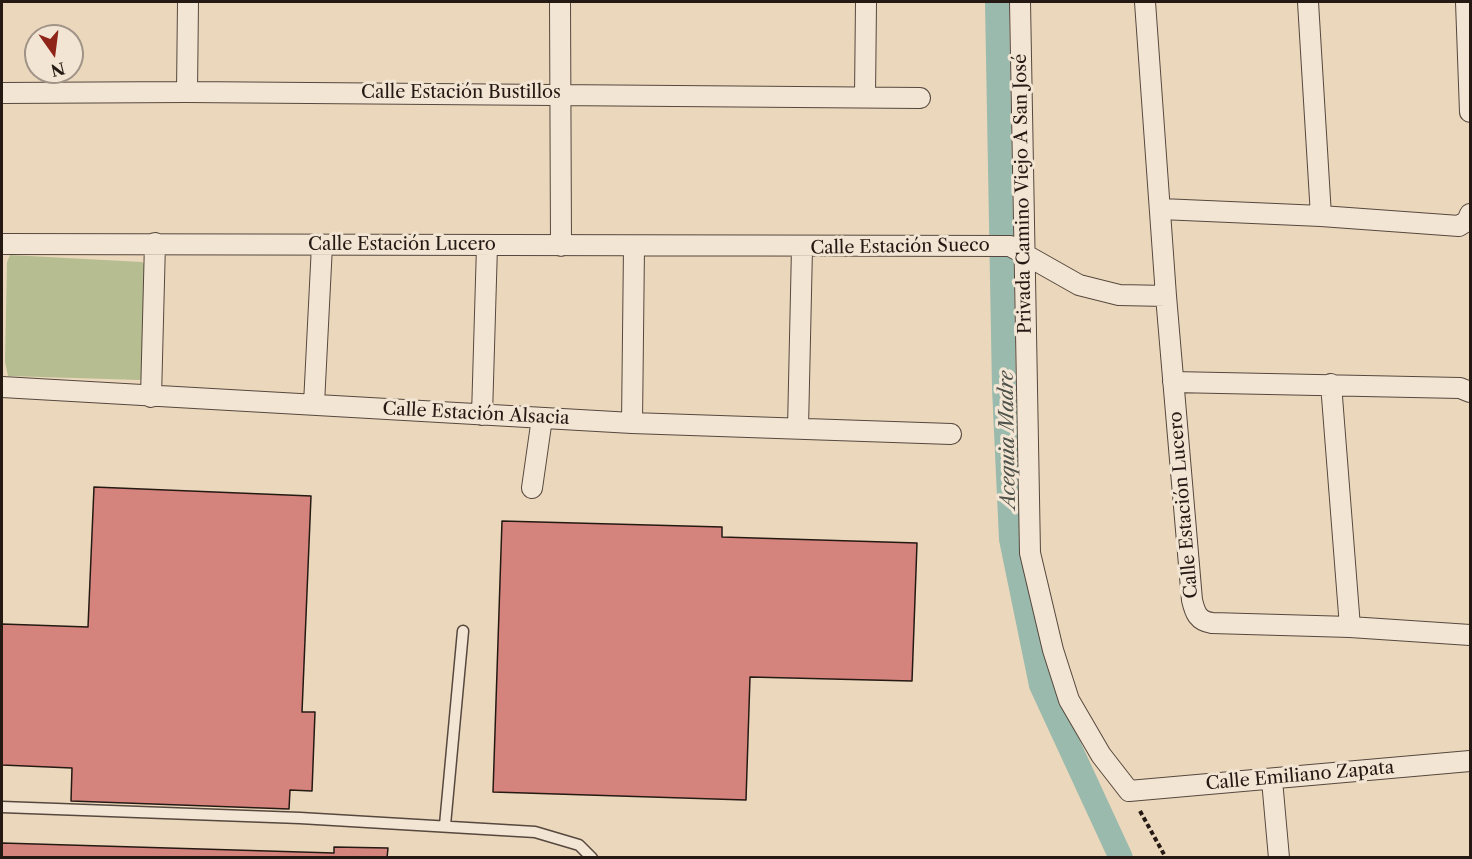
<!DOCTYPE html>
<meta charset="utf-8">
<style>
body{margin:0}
#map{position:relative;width:1472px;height:859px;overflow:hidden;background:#ebd7bb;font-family:"Libre Caslon Text",serif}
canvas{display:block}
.frame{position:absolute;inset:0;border:3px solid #251914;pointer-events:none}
.north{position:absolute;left:24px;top:24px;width:60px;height:60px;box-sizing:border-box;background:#f2e5d3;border:2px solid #a09387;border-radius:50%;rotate:166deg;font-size:16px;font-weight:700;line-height:24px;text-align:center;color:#251914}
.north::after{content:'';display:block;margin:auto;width:21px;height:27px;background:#8f2418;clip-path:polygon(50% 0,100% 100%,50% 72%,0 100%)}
</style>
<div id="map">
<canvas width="1472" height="859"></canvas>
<div class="frame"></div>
<div class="north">N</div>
</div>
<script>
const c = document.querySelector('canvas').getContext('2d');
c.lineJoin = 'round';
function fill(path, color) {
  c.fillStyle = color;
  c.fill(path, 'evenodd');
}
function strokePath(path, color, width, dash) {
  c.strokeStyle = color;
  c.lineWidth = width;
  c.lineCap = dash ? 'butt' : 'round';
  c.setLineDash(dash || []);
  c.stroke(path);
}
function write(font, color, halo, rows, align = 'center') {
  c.font = font + ' "Libre Caslon Text",serif';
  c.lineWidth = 6;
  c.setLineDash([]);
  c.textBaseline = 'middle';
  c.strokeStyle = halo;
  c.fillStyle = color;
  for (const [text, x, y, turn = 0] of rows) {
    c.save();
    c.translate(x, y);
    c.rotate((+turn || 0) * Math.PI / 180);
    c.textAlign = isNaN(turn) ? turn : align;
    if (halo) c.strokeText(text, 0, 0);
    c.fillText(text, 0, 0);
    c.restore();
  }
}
const green = new Path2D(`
 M10,255L142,262L148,268L145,374L140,380L8,376L5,362L7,262Z`);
const canal = new Path2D(`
 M997,2L1004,388L1011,539L1041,685L1121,858`);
const building = new Path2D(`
 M94,487L311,496L302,712H315L312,791L290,790L289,809L71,801L72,768L2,765V624L88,627Z
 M502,521L722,527V537L917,543L912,681L750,677L746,800L493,792Z
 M2,843L334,853V847L388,848L387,858H2Z`);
const path = new Path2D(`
 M1140,811L1166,858`);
const lane = new Path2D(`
 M2,807L300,818L535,832L579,845L592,858
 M445,825L463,631`);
const street = new Path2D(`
 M560,2L561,246
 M1020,2L1030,553L1053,650L1069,700L1101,755L1129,791L1470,761
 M1145,2L1166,296L1192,600C1195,613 1198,621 1212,623L1350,627L1470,635
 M1308,2L1321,216
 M1466,2L1470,112
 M187,92L188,2
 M2,93L187,92L920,98
 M865,96L866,2
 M1161,209L1321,216L1459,226L1467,221L1470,214
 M2,244L1010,246L1079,285L1119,295L1166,296
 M1173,382L1460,388L1470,392
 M1331,384L1350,627
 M2,387L632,423L951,434
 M151,397L155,243
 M314,404L322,245
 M482,415L487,246
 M632,423L634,247
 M798,428L802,248
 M532,488L542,418
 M1272,780L1279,858`);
const streetNames = [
 ["Calle Estación Bustillos",461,93],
 ["Privada Camino Viejo A San José",1023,194,-91],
 ["Calle Estación Lucero",402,245],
 ["Calle Estación Sueco",900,247,-1],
 ["Calle Estación Alsacia",476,414,3],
 ["Calle Estación Lucero",1184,505,-95],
 ["Calle Emiliano Zapata",1300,776,-5]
];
const waterNames = [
 ["Acequia Madre",1008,440,-91]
];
fill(green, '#b6be91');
strokePath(canal, '#99baac', 24);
fill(building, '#d4847d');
strokePath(building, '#251914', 1.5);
strokePath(lane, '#56483e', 13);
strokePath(street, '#56483e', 22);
strokePath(path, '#251914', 4, [4.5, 3]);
strokePath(lane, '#f2e5d3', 10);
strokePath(street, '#f2e5d3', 20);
write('18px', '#251914', '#f2e5d3', streetNames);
write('italic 20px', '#4e5149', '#f2e5d3', waterNames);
</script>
